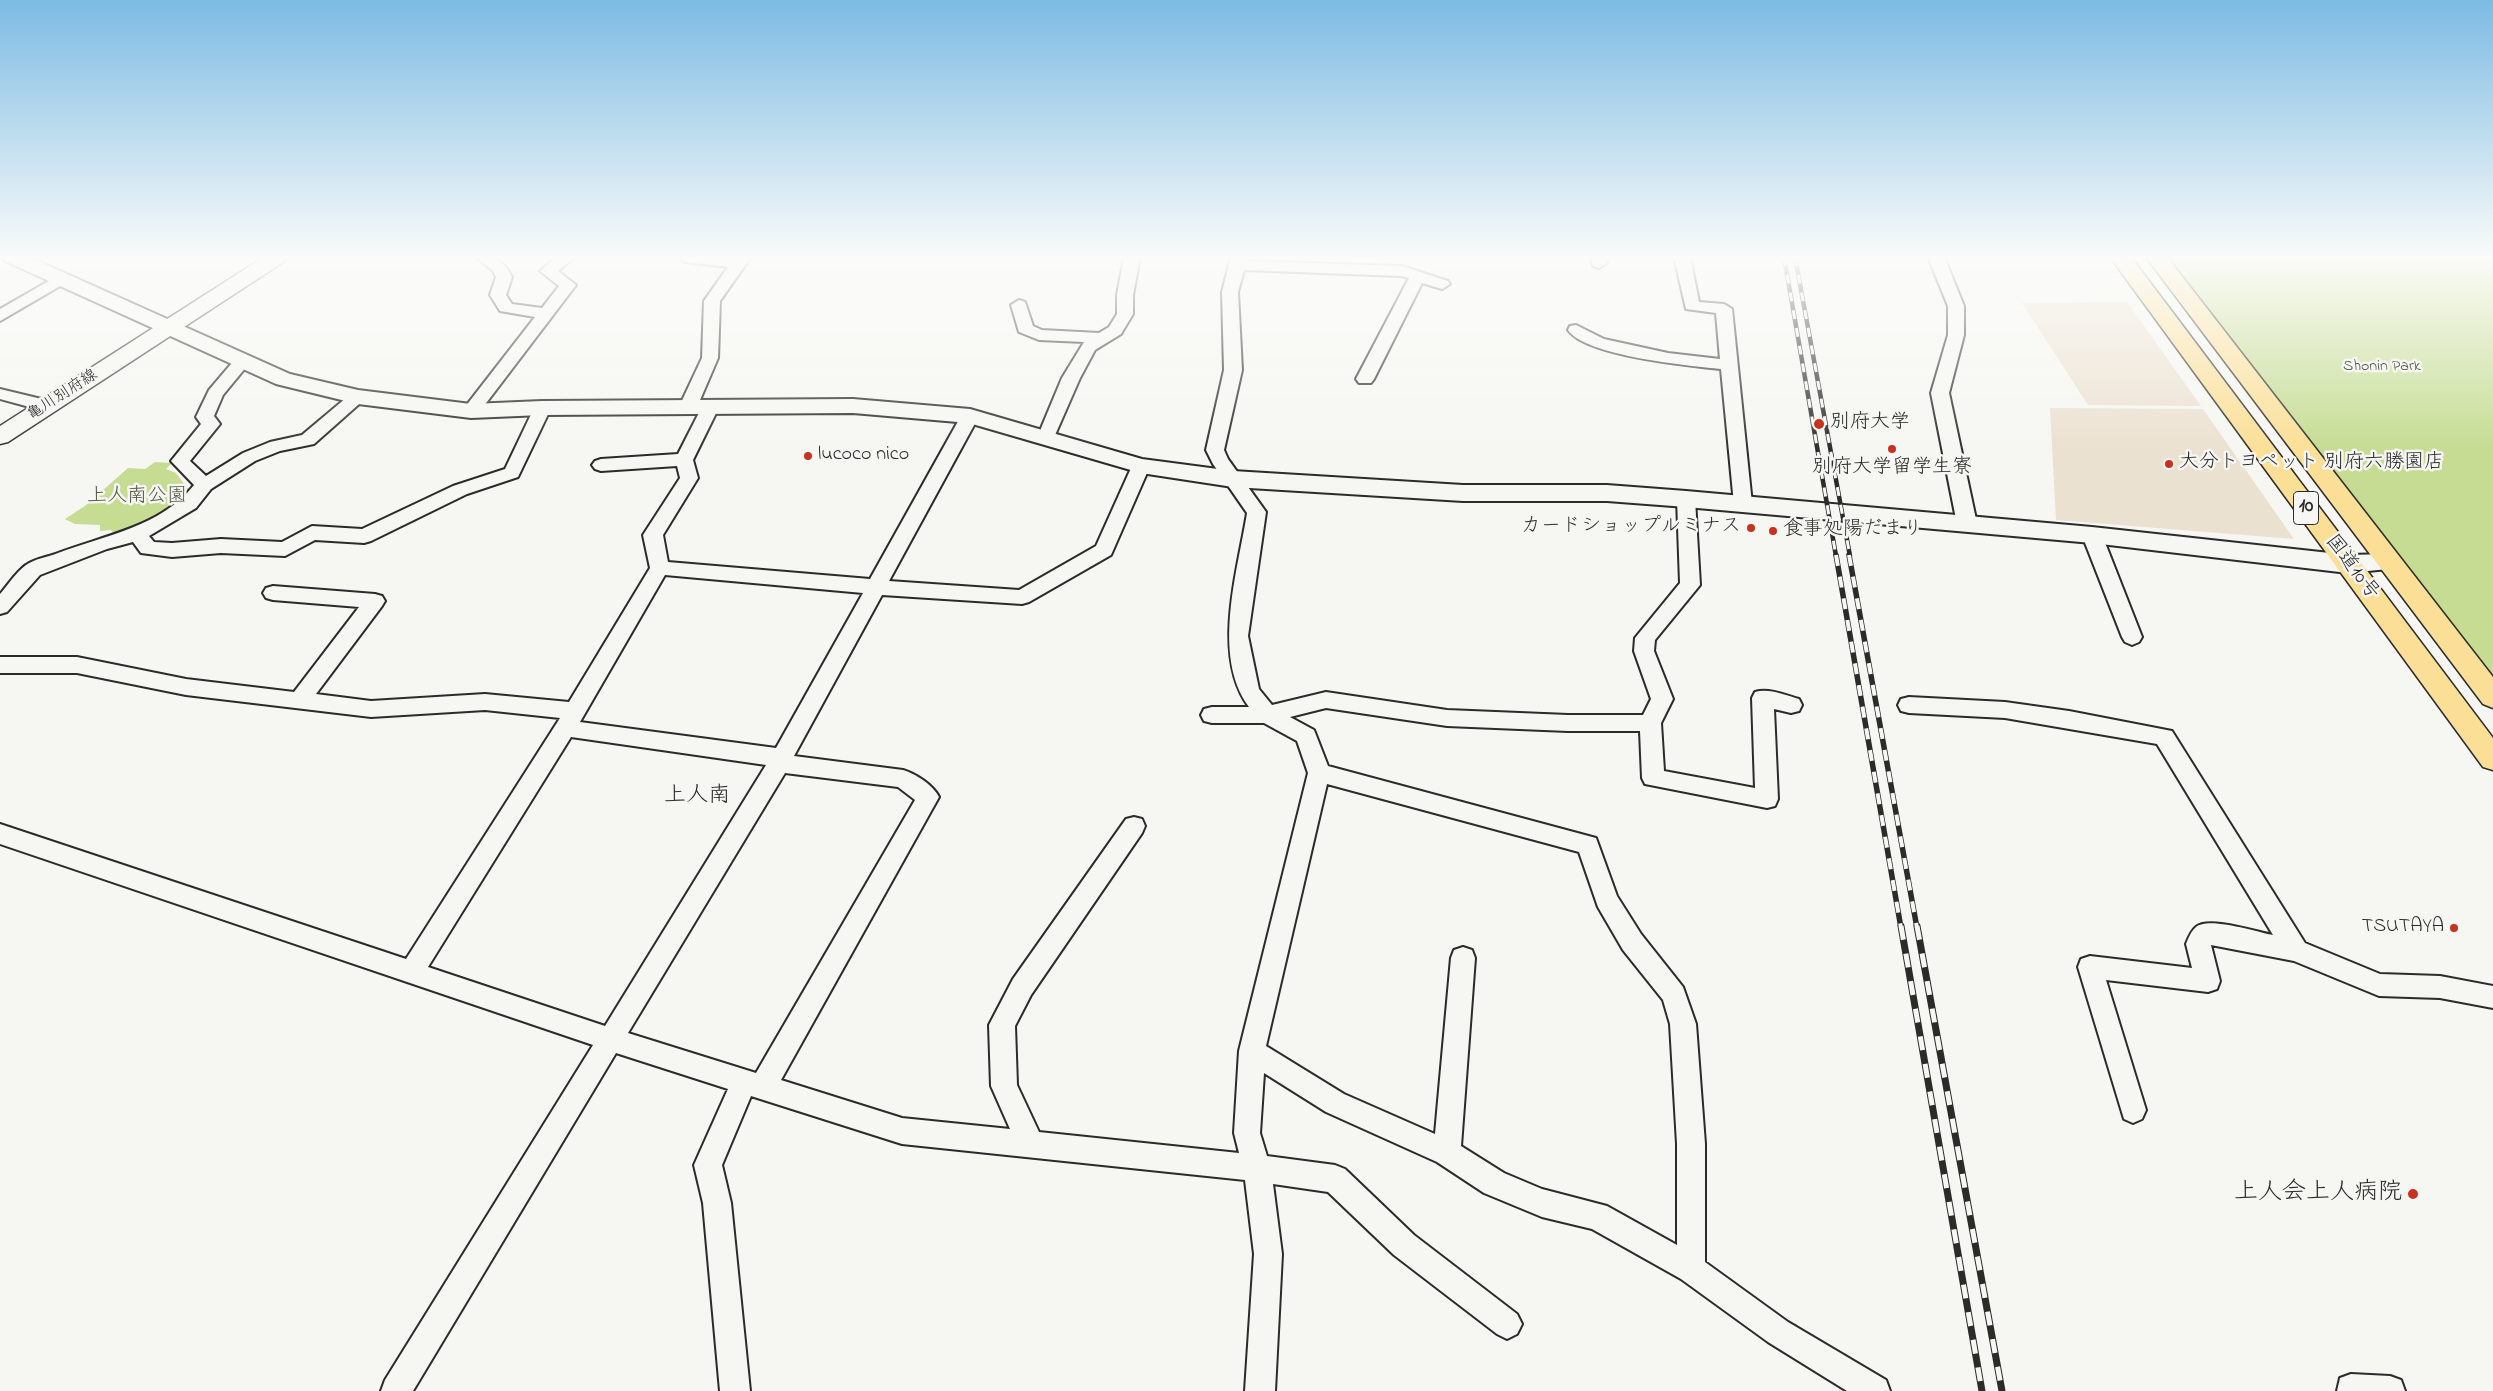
<!DOCTYPE html>
<meta charset="utf-8">
<style>
body{margin:0}
canvas{display:block;background:#f6f6f2}
</style>
<canvas width="2493" height="1391"></canvas>
<script>
const c = document.querySelector('canvas').getContext('2d');
c.lineJoin = 'round';
function fill(path, color) {
  c.fillStyle = color;
  c.fill(path, 'evenodd');
}
function strokePath(path, color, width, dash) {
  c.strokeStyle = color;
  c.lineWidth = width;
  c.lineCap = dash ? 'butt' : 'round';
  c.setLineDash(dash || []);
  c.stroke(path);
}
function write(font, color, halo, rows, align = 'center') {
  c.font = font + ' "Indie Flower","Klee One",sans-serif';
  c.lineWidth = 5;
  c.setLineDash([]);
  c.textBaseline = 'middle';
  c.strokeStyle = halo;
  c.fillStyle = color;
  for (const [text, x, y, turn = 0] of rows) {
    c.save();
    c.translate(x, y);
    c.rotate((+turn || 0) * Math.PI / 180);
    c.textAlign = isNaN(turn) ? turn : align;
    if (halo) c.strokeText(text, 0, 0);
    c.fillText(text, 0, 0);
    c.restore();
  }
}
const built = new Path2D(`
 M2127,302L2201,406L2088,405L2022,303Z
 M2050,408L2203,409L2294,539L2056,520Z`);
const green = new Path2D(`
 M2169,257H2493V678L2382,559Z
 M155,462L172,463L166,469L176,473L188,489C167,515 147,524 117,536L111,530L100,531V525L75,524L65,519L85,506L128,468L145,469Z`);
const minor = new Path2D(`
 M476,257C497,257 502,259 512,277L506,295L512,304L542,308L559,286L540,271L557,257H575L558,271L576,285L477,415H465L462,411L535,317L500,311L490,295L496,277L493,271Z
 M677,257H751L720,301L718,358L697,407L694,411H682L679,407L702,358L704,301L728,267L685,262Z
 M1124,257H1140L1133,295V314L1121,334L1095,350L1080,378L1052,442H1040L1037,438L1062,378L1084,342L1039,340L1019,332L1011,305L1019,300L1025,302L1033,326L1042,330L1099,333L1109,327L1117,314V295Z
 M1231,257H1247L1246,261L1402,266L1448,281L1450,284L1442,289L1422,283L1374,379L1371,383H1359L1356,379L1409,278L1401,276L1244,270L1238,292L1242,370L1224,450L1228,459L1266,512L1248,636L1259,689L1272,705L1326,692L1447,710L1568,715H1643L1651,699L1634,651L1635,638L1680,583L1677,499L1679,495L1686,493L1693,495L1695,499L1700,585L1655,640L1654,651L1673,699L1661,723L1664,771L1755,788L1752,698L1755,692C1769,688 1785,695 1799,699L1802,705L1799,711L1791,713L1774,709L1778,799L1775,806L1767,808L1645,784L1642,778L1640,731H1568L1447,726L1326,708L1290,717L1314,730L1328,766L1596,838L1617,896L1641,934L1683,987L1696,1024L1705,1144V1262L1788,1322L1886,1380L1890,1391H1847L1768,1342L1681,1279L1592,1229L1542,1217L1484,1193L1437,1162L1326,1112L1264,1073L1260,1133L1267,1156L1335,1165L1345,1169L1414,1235L1517,1314L1522,1324L1517,1334L1507,1339L1497,1334L1394,1255L1328,1192L1273,1184L1282,1254L1275,1391H1245L1254,1254L1245,1180L902,1144L751,1096L722,1165L731,1203L750,1391H720L703,1203L694,1165L728,1089L616,1053L413,1391H381L385,1380L593,1045L0,844V824L406,959L560,718L485,710L371,717L186,695L77,673H0V657H77L186,679L294,692L359,607L273,600L266,598L263,593L266,588L273,586L375,594L382,596L385,601L382,606L316,694L371,701L485,694L569,702L650,568L643,535L680,478L677,466L601,471L595,469L592,465L595,461L601,459L678,454L704,403H716L719,407L693,460L698,478L663,535L668,562L870,579L961,416L964,412H976L979,416L889,581L1019,590L1096,546L1132,466L1135,462L1141,460L1147,462L1150,466L1111,555L1029,602L1022,604L882,595L794,756L903,770C916,774 933,785 939,797L781,1080L902,1118L1010,1129L991,1086L989,1025L1013,979L1126,819L1134,817L1142,819L1145,826L1142,833L1031,995L1015,1026L1017,1085L1039,1132L1239,1153L1234,1133L1239,1051L1308,773L1297,741L1264,723H1212L1204,721L1201,715L1204,709L1212,707H1249C1211,656 1238,570 1247,513L1213,464L1206,450L1224,370L1222,292ZM665,575L863,593L776,748L580,722ZM571,737L766,765L605,1026L428,967ZM785,773L898,787L915,800L756,1073L628,1033ZM1327,784L1579,852L1598,907L1623,950L1663,1000L1670,1024L1677,1144V1245L1607,1206L1542,1189L1504,1173L1461,1146L1475,958L1472,950L1463,947L1454,950L1451,958L1435,1134L1344,1094L1266,1046Z
 M1590,257H1606L1607,263L1599,268L1593,266Z
 M1674,257H1690L1699,302L1724,304L1732,309L1752,504L1750,508L1743,510L1736,508L1734,504L1721,369C1690,366 1585,356 1568,330L1570,326L1576,325L1604,339L1668,353L1720,359L1716,313L1686,309Z
 M1928,257H1944L1964,306V335L1949,393L1977,524L1974,529L1967,531L1960,529L1957,524L1931,393L1948,335V306Z
 M61,274L67,276L69,279L67,282L0,321V309Z
 M243,356L249,357L251,361L223,395L214,416L220,424L190,461L206,476L243,453L270,442L302,435L352,393H364L367,397L314,444L280,451L255,461L211,489L196,508L149,536L154,542L172,543L221,539L282,542L312,526L362,529L453,486L505,469L536,404H548L551,408L518,477L467,494L371,541L364,543L315,540L285,556L221,553L172,557L141,553L133,542L107,549L40,575L7,612L0,614V594C8,585 16,572 26,565C34,559 48,557 58,553C105,535 161,527 194,485L171,461L201,424L196,417L209,390L237,357Z
 M0,389L54,402L57,406L54,410L48,412L0,399Z
 M2092,528L2099,530L2102,535L2142,637L2139,642L2132,645L2125,642L2122,637L2082,535L2085,530Z
 M1909,697L2005,702L2069,711L2172,731L2305,943L2380,974L2440,976L2493,986V1008L2440,998L2379,996L2294,961L2211,945L2220,981L2217,989L2208,992L2106,980L2146,1110L2142,1119L2133,1123L2124,1119L2078,967L2081,959L2090,956L2192,968L2186,944C2188,939 2191,931 2196,927C2208,916 2257,932 2273,935L2157,744L2005,718L1909,713L1901,711L1898,705L1901,699Z
 M2351,1374L2390,1376L2401,1380L2405,1391H2337L2340,1378Z`);
const tertiary = new Path2D(`
 M3,257H29L290,374L358,390L471,404L542,401L853,399L970,409L1142,459L1233,471L1463,485H1607L1686,491L2092,527L2348,555L2389,554L2398,556L2401,562L2398,568L2348,573L2092,543L1686,507L1607,501H1463L1233,487L1141,473L969,423L853,413L542,415L471,418L358,404L276,384L5,261Z`);
const secondary = new Path2D(`
 M264,257H288L285,261L8,442L0,444V426Z`);
const trunk = new Path2D(`
 M2110,257H2131L2493,738V770L2483,767Z
 M2146,257H2167L2493,677V708L2483,704Z`);
const railFar2 = new Path2D(`
 M1784,257L1836,556
 M1795,257L1850,556`);
const railFar1 = new Path2D(`
 M1836,555L1901,928
 M1849,555L1917,928`);
const rail = new Path2D(`
 M1901,926L1982,1391
 M1917,926L2002,1391`);
const markers = [
 [1819,424,6,"#c8321e"],
 [1892,449,5,"#c8321e"],
 [808,456,5,"#c8321e"],
 [2169,464,5,"#c8321e"],
 [1751,528,5,"#c8321e"],
 [1773,531,5,"#c8321e"],
 [2454,928,5,"#c8321e"],
 [2413,1194,6,"#c8321e"]
];
const farParknames = [
 ["Shonin Park",2382,367]
];
const farStreetnames = [
 ["亀川別府線",63,396,-33]
];
const shields = [
 [2306,508,25]
];
const shieldNames = [
 ["10",2306,508]
];
const poiNames = [
 ["別府大学",1830,424],
 ["lucoco nico",818,456],
 ["大分トヨペット 別府六勝園店",2179,464],
 ["別府大学留学生寮",1892,469,"center"],
 ["カードショップルミナス",1741,528,"right"],
 ["食事処陽だまり",1783,531],
 ["TSUTAYA",2444,928,"right"]
];
const parkNames = [
 ["上人南公園",137,498]
];
const streetNames = [
 ["国道10号",2351,568,53]
];
const quarterNames = [
 ["上人南",697,797]
];
const nearPoinames = [
 ["上人会上人病院",2402,1194]
];
fill(built, '#ebe1d1');
fill(green, '#c5dc92');
strokePath(minor, '#2b2b2b', 4);
strokePath(tertiary, '#2b2b2b', 4);
strokePath(secondary, '#2b2b2b', 3);
strokePath(trunk, '#2b2b2b', 3);
fill(minor, '#f6f6f2');
fill(tertiary, '#f6f6f2');
fill(secondary, '#f6f6f2');
fill(trunk, '#fbdf96');
strokePath(railFar2, '#2b2b2b', 4.5);
strokePath(railFar1, '#2b2b2b', 5.5);
strokePath(rail, '#2b2b2b', 7);
strokePath(railFar2, '#f6f6f2', 3, [9]);
strokePath(railFar1, '#f6f6f2', 4, [11]);
strokePath(rail, '#f6f6f2', 5, [14]);
const sky = c.createLinearGradient(0, 0, 0, 452);
sky.addColorStop(0, '#7dbbe3');
sky.addColorStop(0.57, '#fbfbf9');
sky.addColorStop(1, '#fbfbf900');
c.fillStyle = sky;
c.fillRect(0, 0, 2493, 452);
for (const [x, y, r, color] of markers) {
  const dot = new Path2D();
  dot.arc(x, y, r, 0, 2 * Math.PI);
  c.fillStyle = color;
  c.fill(dot);
  strokePath(dot, '#f6f6f2', 2);
}
write('16px', '#525745', '#f6f6f2', farParknames);
write('16px', '#2b2b2b', '#f6f6f2', farStreetnames);
for (const [x, y, w] of shields) {
  const box = new Path2D();
  box.roundRect(x - w / 2, y - 16.5, w, 33, 4);
  c.fillStyle = '#f6f6f2';
  c.fill(box);
  strokePath(box, '#2b2b2b', 1);
}
write('bold 19px', '#2b2b2b', null, shieldNames);
write('20px', '#2b2b2b', '#f6f6f2', poiNames, 'left');
write('20px', '#525745', '#f6f6f2', parkNames);
write('20px', '#2b2b2b', '#f6f6f2', streetNames);
write('22px', '#2b2b2b', '#f6f6f2', quarterNames);
write('24px', '#2b2b2b', '#f6f6f2', nearPoinames, 'right');
</script>
